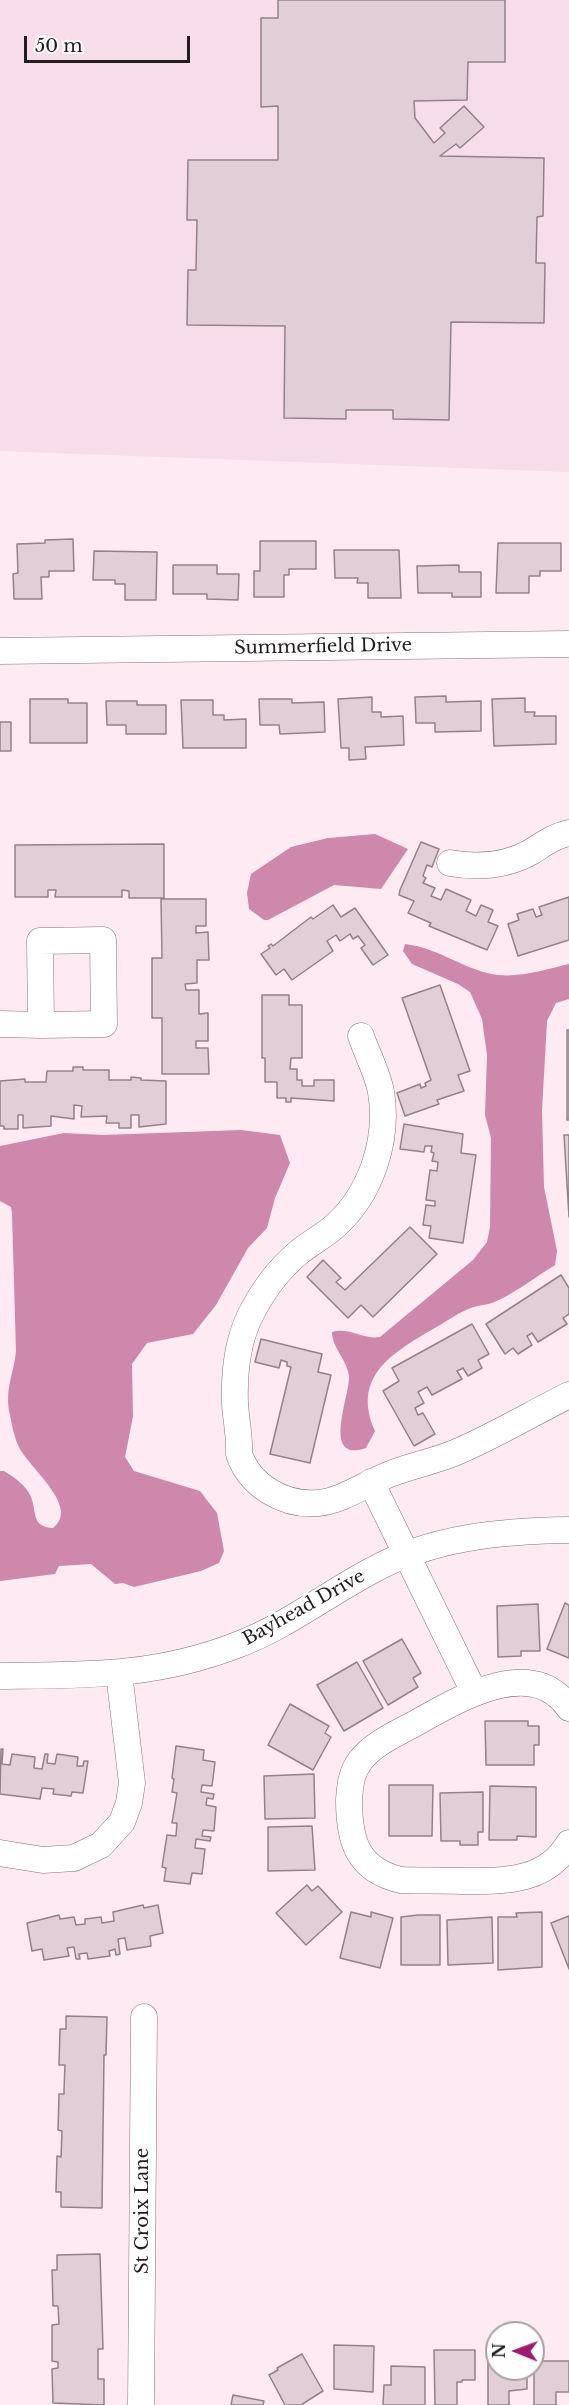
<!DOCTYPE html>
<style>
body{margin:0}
#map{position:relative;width:569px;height:2405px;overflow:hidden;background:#fdeaf3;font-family:"Libre Baskerville",serif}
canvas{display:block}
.north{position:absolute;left:485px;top:2321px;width:60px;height:60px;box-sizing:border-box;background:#fefefe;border:2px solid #a6a4a5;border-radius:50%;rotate:271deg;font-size:16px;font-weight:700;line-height:24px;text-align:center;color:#231d20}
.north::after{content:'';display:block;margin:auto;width:21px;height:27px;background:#9e1c6e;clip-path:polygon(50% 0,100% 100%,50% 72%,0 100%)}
.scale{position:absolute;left:24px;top:36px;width:166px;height:27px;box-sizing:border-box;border:3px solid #231d20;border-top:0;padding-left:8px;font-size:18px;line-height:21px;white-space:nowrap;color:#231d20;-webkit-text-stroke:4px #fefefe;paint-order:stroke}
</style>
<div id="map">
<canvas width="569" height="2405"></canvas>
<div class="north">N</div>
<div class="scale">50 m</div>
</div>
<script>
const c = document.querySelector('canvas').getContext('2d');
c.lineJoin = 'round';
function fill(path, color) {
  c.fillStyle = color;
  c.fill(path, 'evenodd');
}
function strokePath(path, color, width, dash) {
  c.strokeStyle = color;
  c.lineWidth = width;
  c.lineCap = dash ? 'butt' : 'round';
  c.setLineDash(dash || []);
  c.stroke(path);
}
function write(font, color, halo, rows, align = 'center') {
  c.font = font + ' "Libre Baskerville",serif';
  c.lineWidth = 5;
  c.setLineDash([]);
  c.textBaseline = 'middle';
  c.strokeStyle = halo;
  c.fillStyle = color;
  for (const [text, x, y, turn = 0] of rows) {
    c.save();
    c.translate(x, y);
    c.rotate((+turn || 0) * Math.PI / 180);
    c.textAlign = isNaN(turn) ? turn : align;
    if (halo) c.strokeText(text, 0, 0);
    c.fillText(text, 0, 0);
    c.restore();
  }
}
const built = new Path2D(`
 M0,0H569V472L0,451Z`);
const water = new Path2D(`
 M375,834L408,849L381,889L334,885L268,920H264L249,909L247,893L251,874L291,847L328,838Z
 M405,944C437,948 457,965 487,973C513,980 544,970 569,964V999L556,1003L547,1021L542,1111L544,1187L557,1251L555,1265C537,1276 511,1296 492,1303C486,1305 480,1305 474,1307C460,1311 446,1322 433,1329C392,1353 351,1377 375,1431L366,1448C320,1464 351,1393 349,1376C347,1359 332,1348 332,1332C349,1327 363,1340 380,1337L473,1260L487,1242L490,1227L491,1138L485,1115L487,1055L482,1019L470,992L458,984L412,964L403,951Z
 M241,1130L280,1135L290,1163L275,1198L267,1228L248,1248L216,1305L193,1334L147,1343L132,1364L133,1416L125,1457L134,1471L200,1491L217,1513L224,1551L219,1563L201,1571L134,1587L123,1583L115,1584L91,1564L59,1566L55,1574L0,1581V1471H4C14,1477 27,1486 31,1497C37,1512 31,1527 53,1528C81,1507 28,1467 19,1447C14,1437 12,1425 10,1415C4,1390 14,1374 16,1351L12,1214L11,1207L0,1201V1146L64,1133L103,1135Z`);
const building = new Path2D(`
 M278,0H505V62H468L467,100L414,101L415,118L434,143L445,133L440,128L464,106L484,127L460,148L456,144L440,156L544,158L543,216L537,217L536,263H545L544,323L451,322L449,420L393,419V410H346V419L284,418L285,326L187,325L188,270H196L197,220H187L188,160H278V106L261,107V18H278Z
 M73,539L74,571H49V577H41L42,599H14L13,574L18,573L17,544L45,543V540Z
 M260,541H316V569H289V575H284V597H254V571H260Z
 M498,543H561V571H540V576H529V593H496Z
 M334,550H399L401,598H368V583H357L358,578H335Z
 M94,551L157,552L156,600H125V584H115V580H93Z
 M173,565H217V574H239L238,600L207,599V594H173Z
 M459,565V572H481V597H452V593H418L417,566Z
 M446,696V702L481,701V731L435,732V723H416L415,697Z
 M372,697V712H381V717L403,716L404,745L365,747L366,759L349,760V748H341L338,699Z
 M525,698V712H535L534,716H556V744L494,746L492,699Z
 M30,699H68V703H87V743H30Z
 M259,699H292V703L324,702L325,732L280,734L279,725H260Z
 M181,700H213V715H224V720L246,719V748H183Z
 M106,701H137V705H166V734H126V725H107Z
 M0,722H11V751H0Z
 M421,842L439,849L432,867L427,865L423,876L426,878L423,883L435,888L431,896L441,900L446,889L471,900L466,911L476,916L481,905L493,910L488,922L498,926L487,950L429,926L431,923L408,913L414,901L399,895L400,890Z
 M164,844V898H129V891L122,890V897H55L56,890H48V897H15V845Z
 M569,897V940L518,956L508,924L519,920L517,914L533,909L536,917L542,915L539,907Z
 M161,899H206V926H196V933L208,932L209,960H197V983L185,984L186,990H199V1014L208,1013V1041H196V1048H208L209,1074H162V1018H152V958H162Z
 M333,905L341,917L355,908L388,955L373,965L361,948L365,945L358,936L353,939L350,934L340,941L336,935L327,941L333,951L292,980L284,969L276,975L261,954L270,948L268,946L271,944L273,946L311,917L313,919Z
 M440,985L470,1071L458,1075L464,1091L437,1100L439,1104L405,1116L397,1093L420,1084L421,1088L426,1086L425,1083L431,1080L402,998Z
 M262,995H289V1005H302V1058H291L290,1069H297V1080H302V1086H314V1080H334V1101L291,1098V1102H286V1098H277V1082H265V1058H262Z
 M567,1030H569V1120H567Z
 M73,1067H83V1070H109V1080H131V1077L141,1078V1080L166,1081V1124L139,1127V1115H131V1128H119V1123H106L107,1116L81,1117L82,1106L74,1105V1119L51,1116V1126L23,1128V1115H18V1129H4V1126H0V1081L25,1079V1082H46L47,1071H73Z
 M404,1124L463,1134L461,1153L476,1155L463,1243L429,1238L431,1226L423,1225L426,1205L435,1206V1201L426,1200L430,1170L437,1171L438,1162L432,1161L434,1153L431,1152L432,1146H425L424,1152L400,1149Z
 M564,1135H569V1217Z
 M410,1227L437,1254L373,1317L361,1305L348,1318L307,1277L323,1260L341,1278L336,1282L345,1290Z
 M561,1275L569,1288V1314L563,1318L567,1324L538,1342L532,1333L527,1336L532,1345L518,1354L513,1348L505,1354L486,1324Z
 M472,1324L489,1354L478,1360L482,1368L468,1376L463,1368L457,1371L462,1379L432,1395L427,1387L418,1392L424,1403L415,1408L418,1415L423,1413L435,1434L414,1446L383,1391L399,1381L392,1368Z
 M261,1339L322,1354L318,1372L331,1375L310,1463L270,1454L291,1367L287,1366V1362L281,1360L279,1368L255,1362Z
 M565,1603L569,1605V1658L547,1649Z
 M538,1604L540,1651H521V1656L498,1657L497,1606Z
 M402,1639L421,1673L413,1678L418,1687L388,1705L363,1661Z
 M357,1662L383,1708L344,1731L317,1685Z
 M290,1704L329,1726L325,1733L331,1737L313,1770L268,1745Z
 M485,1721H528V1726H539V1745H534V1765H486Z
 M176,1746L204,1750L203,1760L215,1762L212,1786L202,1785L201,1792L214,1794L213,1799L207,1798L206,1805L216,1807L214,1831L203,1830L202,1836L211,1837L210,1841L196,1839L195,1848L205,1849L202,1874L192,1873L190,1884L164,1881L166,1868L162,1867L167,1835L176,1836L177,1823H172L177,1793L172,1792L174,1779L172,1778Z
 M1,1749H3L2,1764L10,1765L12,1754L35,1757L34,1768L42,1769L45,1754H48L47,1763L55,1764L57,1754L78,1757L77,1766H83L84,1761H88L83,1793L72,1792L71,1796L53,1794L54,1789L42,1788L40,1799L0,1794Z
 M314,1774L315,1818L265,1819L264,1776Z
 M389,1785H433L432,1836H389Z
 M490,1786L536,1787V1837L517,1836V1840H489Z
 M483,1792V1832H478V1845H460V1841H441L440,1793Z
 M312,1826L315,1870L268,1871V1827Z
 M307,1885L312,1891L318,1886L342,1912L306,1945L276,1913Z
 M143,1905L144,1908L158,1905L163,1933L150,1936L151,1946L127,1950L125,1938L118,1939L120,1954L116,1955L115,1949L109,1951L110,1956L88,1959L87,1953L79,1954L80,1959H76L74,1947L67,1948L69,1956L44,1960L42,1949L32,1951L27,1923L59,1915L60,1919L74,1917L76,1925L85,1924V1919L101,1917L102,1923L114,1921L113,1912Z
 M351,1912L371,1917V1912L393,1918L380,1968L340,1958Z
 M542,1912V1967L498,1970V1917H517L516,1913Z
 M418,1915H440V1965H401V1917Z
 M569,1916V1969L551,1923Z
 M492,1917L493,1963L448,1965L447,1920Z
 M66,2016L107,2017L106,2055H104L102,2208L61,2207V2192H56L57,2156L61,2157L62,2131L58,2130L59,2094H64V2090L65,2065H59L60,2029H66Z
 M100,2254L103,2349H98V2379H104V2405L53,2403L52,2369L58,2368V2362L52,2361V2325L59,2324L58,2306H53L52,2270H57V2255Z
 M334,2345L374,2346L373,2392L334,2389Z
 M434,2350H475V2380H462V2382H457V2405H435Z
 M302,2354L323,2391L301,2405H285L269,2375L278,2370L277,2368Z
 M488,2354H497V2369H527V2389L509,2391V2405H488Z
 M534,2361H569V2392H556V2405H534Z
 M391,2366L425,2367V2405H383L384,2385H391Z
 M233,2395L264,2401L263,2405H231Z`);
const street = new Path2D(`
 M0,651L569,644
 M450,863C478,868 506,866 531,852C544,844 554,836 569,833
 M103,940L104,1024L41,1025L40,941Z
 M0,1024L41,1025
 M361,1036C367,1054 378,1074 381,1092C389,1140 371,1194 335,1226C324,1236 310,1243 298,1253C277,1271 261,1293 249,1318C237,1344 234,1376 235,1404C236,1420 240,1437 239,1454C250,1486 284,1506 318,1503C342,1501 367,1483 390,1474C412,1465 437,1461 459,1451C496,1435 533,1413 569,1395
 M371,1482L474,1692
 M0,1676C85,1675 155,1677 237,1645C285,1627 326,1595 371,1571C432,1537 501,1531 569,1530
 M569,1708C532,1654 457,1700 416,1723C396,1734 374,1743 360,1761C351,1773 350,1786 349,1800C349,1840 357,1870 401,1880C421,1881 441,1880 461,1881C502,1881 546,1883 569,1843
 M0,1853L43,1860L74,1858L101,1845L122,1822L129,1803L132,1783L119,1673
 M141,2405L144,2017`);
const streetNames = [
 ["Summerfield Drive",323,647,-1],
 ["Bayhead Drive",304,1608,-29],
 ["St Croix Lane",143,2211,-90]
];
fill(built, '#f7dce9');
fill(water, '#cd88ac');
fill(building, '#e1ced7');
strokePath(building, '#93828a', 1.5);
strokePath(street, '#84737b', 27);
strokePath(street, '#fff', 26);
write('18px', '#231d20', '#fefefe', streetNames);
</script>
